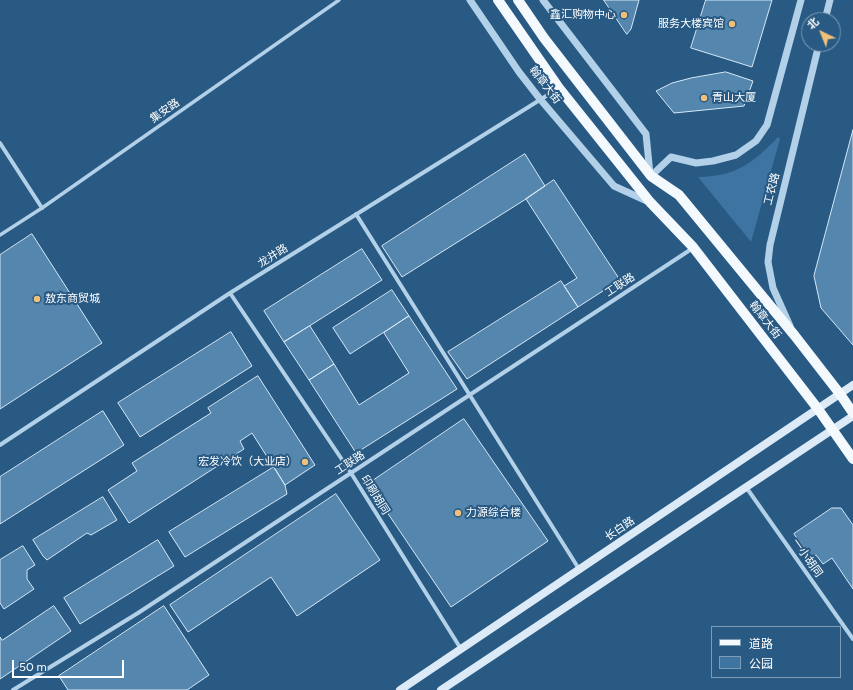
<!DOCTYPE html>
<meta charset="utf-8">
<style>
body{margin:0}
#map{position:relative;width:853px;height:690px;overflow:hidden;background:#285a84;font-family:Figtree,"Noto Sans SC",sans-serif}
canvas{display:block}
.legend{position:absolute;left:711px;top:626px;width:130px;height:52px;box-sizing:border-box;background:#285a84;border:1px solid #7e9cb5;margin:0;padding:5px 7px;list-style:none;font-size:12px;color:#fff}
.legend li{display:flex;align-items:center;gap:8px;height:20px}
.legend b{width:20px;border:1px solid #7e9cb5}
.north{position:absolute;left:801px;top:12px;width:40px;height:40px;box-sizing:border-box;background:#285a84;border:1px solid #7e9cb5;border-radius:50%;rotate:317deg;font-size:11px;font-weight:700;line-height:16px;text-align:center;color:#fff}
.north::after{content:'';display:block;margin:auto;width:14px;height:18px;background:#efc079;clip-path:polygon(50% 0,100% 100%,50% 72%,0 100%)}
.scale{position:absolute;left:12px;top:660px;width:112px;height:18px;box-sizing:border-box;border:2px solid #fff;border-top:0;padding-left:5px;font-size:12px;line-height:14px;white-space:nowrap;color:#fff;-webkit-text-stroke:3px #285a84;paint-order:stroke}
</style>
<div id="map">
<canvas width="853" height="690"></canvas>
<ul class="legend">
<li><b style="height:5px;background:#f4f9fe"></b>道路</li>
<li><b style="height:11px;background:#3d74a1"></b>公园</li>
</ul>
<div class="north">北</div>
<div class="scale">50 m</div>
</div>
<script>
const c = document.querySelector('canvas').getContext('2d');
c.lineJoin = 'round';
function fill(path, color) {
  c.fillStyle = color;
  c.fill(path, 'evenodd');
}
function strokePath(path, color, width, dash) {
  c.strokeStyle = color;
  c.lineWidth = width;
  c.lineCap = dash ? 'butt' : 'round';
  c.setLineDash(dash || []);
  c.stroke(path);
}
function write(font, color, halo, rows, align = 'center') {
  c.font = font + ' Figtree,"Noto Sans SC",sans-serif';
  c.lineWidth = 4;
  c.setLineDash([]);
  c.textBaseline = 'middle';
  c.strokeStyle = halo;
  c.fillStyle = color;
  for (const [text, x, y, turn = 0] of rows) {
    c.save();
    c.translate(x, y);
    c.rotate((+turn || 0) * Math.PI / 180);
    c.textAlign = isNaN(turn) ? turn : align;
    if (halo) c.strokeText(text, 0, 0);
    c.fillText(text, 0, 0);
    c.restore();
  }
}
const green = new Path2D(`
 M778,137L780,139L751,242L698,177C736,176 752,164 778,137Z`);
const building = new Path2D(`
 M604,0H639L631,29L627,34Z
 M706,0H772L752,67L691,48Z
 M726,72L753,81L744,106L674,113L656,91L672,83L691,78Z
 M853,130V345L821,308L814,276Z
 M525,154L545,186L526,199L402,277L382,246Z
 M554,180L620,280L578,307L564,286L577,278L526,199Z
 M32,234L102,343L0,409V255Z
 M362,249L382,280L284,342L264,311Z
 M561,281L578,307L467,379L448,352Z
 M392,290L409,316L350,354L333,328Z
 M409,316L457,389L356,453L309,380L334,364L359,405L409,373L384,333Z
 M310,326L334,364L309,380L284,342Z
 M231,332L252,366L140,437L118,403Z
 M258,376L315,465L285,485L252,433L240,441L244,449L129,523L108,490L137,471L132,463L211,413L208,408Z
 M103,411L124,445L0,524V477Z
 M464,419L548,541L451,607L368,484Z
 M274,467L285,485L287,494L185,557L169,532Z
 M336,494L380,560L297,616L271,577L188,632L170,605Z
 M103,497L117,520L91,535L87,533L47,560L43,556L33,540Z
 M832,508H841L853,525V589L832,558L823,564L816,555L811,558L794,534Z
 M158,540L174,566L80,624L64,598Z
 M23,546L35,565L27,570V579L34,589L4,609L0,603V560Z
 M54,606L71,631L0,679V637L2,640Z
 M164,606L209,675L187,690H68L59,676Z`);
const pedestrian = new Path2D(`
 M0,235L42,208L339,0`);
const minor = new Path2D(`
 M0,143L42,208
 M356,214L579,569
 M230,293L351,473L461,649
 M0,445L230,293L559,88
 M746,487L853,639
 M13,690L138,613L693,248`);
const tertiary = new Path2D(`
 M470,0L519,72L540,99L614,186L649,202
 M543,0L646,134L650,174
 M825,20L830,0
 M651,176L671,157L696,163L713,161L736,155L756,141L767,125L801,0
 M790,326L773,288L768,262L770,245L819,44`);
const secondary = new Path2D(`
 M400,690L853,385
 M441,690L853,416`);
const primary = new Path2D(`
 M498,0L559,88L650,202L693,247L818,409L853,459
 M518,0L544,38L651,176L679,195L795,336L840,394L853,413`);
const markers = [
 [624,15,4,"#efc079"],
 [732,24,4,"#efc079"],
 [704,98,4,"#efc079"],
 [37,299,4,"#efc079"],
 [305,462,4,"#efc079"],
 [458,513,4,"#efc079"]
];
const poiNames = [
 ["鑫汇购物中心",616,15],
 ["服务大楼宾馆",724,24],
 ["青山大厦",712,98,"left"],
 ["敖东商贸城",45,299,"left"],
 ["宏发冷饮（大业店）",297,462],
 ["力源综合楼",466,513,"left"]
];
const streetNames = [
 ["翰章大街",545,85,52],
 ["集安路",165,111,-35],
 ["工农路",772,189,-76],
 ["龙井路",273,256,-32],
 ["工联路",620,285,-33],
 ["翰章大街",765,320,52],
 ["工联路",350,463,-33],
 ["印刷胡同",375,495,58],
 ["长白路",620,529,-34],
 ["一小胡同",807,558,55]
];
fill(green, '#3d74a1');
fill(building, '#5586ae');
strokePath(building, '#d6e8f6', 1);
strokePath(pedestrian, '#b2d0e7', 3.5);
strokePath(minor, '#b2d0e7', 4);
strokePath(tertiary, '#b2d0e7', 7);
strokePath(secondary, '#dceaf7', 8);
strokePath(primary, '#f4f9fe', 10);
for (const [x, y, r, color] of markers) {
  const dot = new Path2D();
  dot.arc(x, y, r, 0, 2 * Math.PI);
  c.fillStyle = color;
  c.fill(dot);
  strokePath(dot, '#285a84', 1.5);
}
write('11px', '#fff', '#285a84', poiNames, 'right');
write('11px', '#fff', '#285a84', streetNames);
</script>
